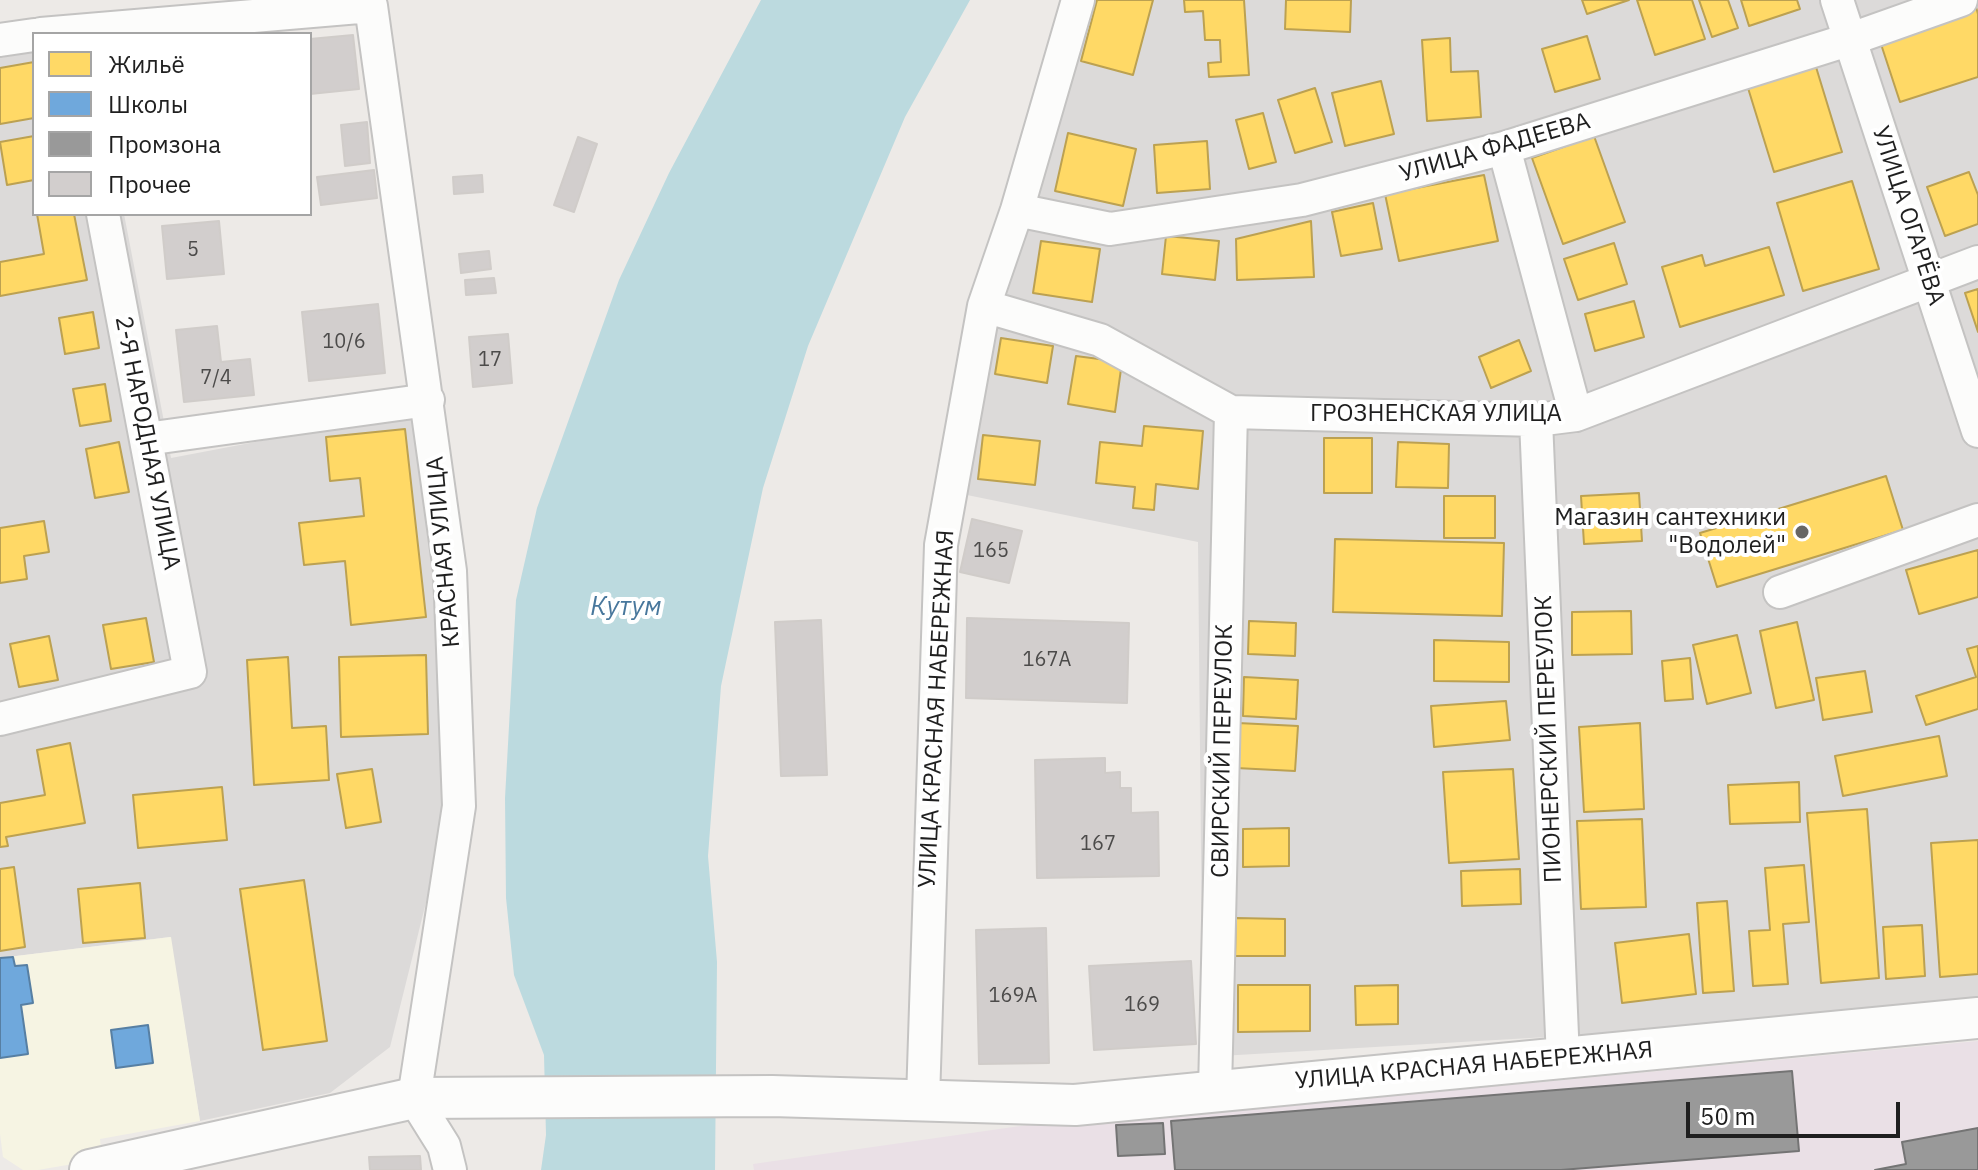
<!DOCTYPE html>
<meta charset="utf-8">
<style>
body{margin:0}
#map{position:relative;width:1978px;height:1170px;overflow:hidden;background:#edeae7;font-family:"IBM Plex Sans",sans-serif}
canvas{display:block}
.legend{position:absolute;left:32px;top:32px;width:280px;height:184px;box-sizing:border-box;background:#fff;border:2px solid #a5a5a5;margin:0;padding:10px 14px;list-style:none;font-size:24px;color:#1f1f1f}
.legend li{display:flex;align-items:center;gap:16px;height:40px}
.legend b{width:40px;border:2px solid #a5a5a5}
.scale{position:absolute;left:1686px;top:1102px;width:214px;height:36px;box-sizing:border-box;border:4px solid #1f1f1f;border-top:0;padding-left:10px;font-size:24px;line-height:28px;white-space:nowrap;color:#1f1f1f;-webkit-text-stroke:6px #fff;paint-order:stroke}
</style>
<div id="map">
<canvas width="1978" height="1170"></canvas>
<ul class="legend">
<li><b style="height:22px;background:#ffd966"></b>Жильё</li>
<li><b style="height:22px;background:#6fa8dc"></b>Школы</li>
<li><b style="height:22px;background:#999"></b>Промзона</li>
<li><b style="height:22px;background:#d2cecd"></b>Прочее</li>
</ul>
<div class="scale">50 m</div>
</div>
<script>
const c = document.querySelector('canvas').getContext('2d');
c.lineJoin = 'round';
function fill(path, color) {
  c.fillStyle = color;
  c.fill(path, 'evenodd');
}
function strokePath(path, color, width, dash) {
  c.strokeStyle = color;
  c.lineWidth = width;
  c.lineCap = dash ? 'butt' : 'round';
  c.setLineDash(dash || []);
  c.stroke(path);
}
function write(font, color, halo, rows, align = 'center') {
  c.font = font + ' "IBM Plex Sans",sans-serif';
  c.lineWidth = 8;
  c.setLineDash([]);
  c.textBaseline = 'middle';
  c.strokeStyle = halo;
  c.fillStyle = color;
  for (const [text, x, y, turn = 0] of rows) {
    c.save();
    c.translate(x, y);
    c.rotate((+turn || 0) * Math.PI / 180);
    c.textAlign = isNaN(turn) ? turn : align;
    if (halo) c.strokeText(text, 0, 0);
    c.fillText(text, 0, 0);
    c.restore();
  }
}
const residential = new Path2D(`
 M1085,0H1978V998L1599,1034L1203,1057L1198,542L967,495L1001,295Z
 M34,52V214H124L171,458L424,410L447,818L390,1047L330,1093L200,1121L170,937L0,958V58Z`);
const industrial = new Path2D(`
 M1978,1041V1170H754L753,1164L1147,1108L1542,1082Z`);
const education = new Path2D(`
 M171,937L200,1121L100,1139L102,1159L38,1170H23L3,1157L0,1134V958Z`);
const water = new Path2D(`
 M761,0H970L905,117L808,346L763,488L721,686L708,856L717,962L715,1170H541L546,1135L544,1055L514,975L506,898L505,798L516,600L537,508L619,280L669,173Z`);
const homes = new Path2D(`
 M1097,0H1153L1133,75L1081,61Z
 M1184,0H1244L1249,75L1209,77L1208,63L1221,62L1220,40H1205L1203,11L1185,12Z
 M1286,0H1351L1350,32L1285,29Z
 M1582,0H1629L1587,14Z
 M1637,0H1692L1705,39L1655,55Z
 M1699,0H1728L1738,28L1712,37Z
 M1741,0H1797L1800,9L1749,26Z
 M1976,7L1978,14V77L1900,102L1879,38Z
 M1587,36L1600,79L1555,92L1542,49Z
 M1450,38L1451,72L1478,71L1481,117L1427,121L1422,40Z
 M34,62V118L0,124V68Z
 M1816,67L1842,152L1774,172L1748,88Z
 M1381,81L1394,134L1345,146L1332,93Z
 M1315,88L1332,142L1295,153L1278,100Z
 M1263,113L1276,162L1249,169L1236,120Z
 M1068,133L1136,149L1123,206L1055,191Z
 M34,136V180L7,185L0,142Z
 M1594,136L1625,222L1563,244L1532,158Z
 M1207,141L1210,189L1157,193L1154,145Z
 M1969,172L1978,195V224L1945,236L1927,187Z
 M1484,175L1498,241L1399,261L1385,194Z
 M1852,181L1879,269L1803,291L1777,203Z
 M1373,203L1382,249L1341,256L1332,212Z
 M37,214H74L87,280L0,296V262L44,254Z
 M1311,221L1314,277L1237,280L1236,239Z
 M1166,236L1219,241L1215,280L1162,274Z
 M1041,241L1100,249L1092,302L1033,293Z
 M1614,243L1627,284L1578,300L1564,259Z
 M1769,247L1784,295L1680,327L1662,267L1702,255L1705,266Z
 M1978,289V332L1965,293Z
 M1634,301L1644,337L1595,351L1585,314Z
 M93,312L99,348L65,354L59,318Z
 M1001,338L1053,346L1047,383L995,374Z
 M1519,340L1531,371L1491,388L1479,357Z
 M1076,356L1122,362L1115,412L1068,404Z
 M105,384L111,421L80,426L73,389Z
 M1144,426L1203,431L1198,489L1156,484L1154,510L1133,508L1135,487L1096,483L1100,442L1142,446Z
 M405,429L426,617L351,625L345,561L304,565L299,523L364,516L360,478L330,481L326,437Z
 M983,435L1040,441L1035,485L978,479Z
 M1324,438H1372V493H1324Z
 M119,442L129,492L95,498L86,449Z
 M1398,442L1449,444L1448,488L1396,487Z
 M1886,476L1903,530L1717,587L1700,533Z
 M1639,493L1642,541L1584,544L1581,496Z
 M1444,496H1495V538H1444Z
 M44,521L49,552L24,556L27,579L0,583V528Z
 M1335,539L1504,543L1502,616L1333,612Z
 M1978,550V597L1919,614L1906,570Z
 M1631,611L1632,654L1572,655V612Z
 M146,618L154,662L111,669L103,625Z
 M1249,621L1296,623L1295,656L1248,654Z
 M1797,622L1814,700L1776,708L1760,631Z
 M1737,635L1751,693L1707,704L1693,645Z
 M49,636L58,680L19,687L10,644Z
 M1434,640L1509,642V682L1434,681Z
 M1978,646V709L1926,725L1916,696L1976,677L1967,649Z
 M426,655L428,734L341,737L339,657Z
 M288,657L292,728L326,726L329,780L254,785L247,660Z
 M1690,658L1693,699L1665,701L1662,661Z
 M1865,671L1872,712L1823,720L1816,678Z
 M1244,677L1298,680L1296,719L1243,716Z
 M1506,701L1510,740L1434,747L1431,706Z
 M1238,723L1298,726L1295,771L1236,768Z
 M1640,723L1644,809L1584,812L1579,727Z
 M1939,736L1947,776L1843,796L1835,756Z
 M70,743L85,823L6,837L8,846L0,847V803L45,795L37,750Z
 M372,769L381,822L346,828L337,774Z
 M1513,769L1519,859L1449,863L1443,772Z
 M1799,782L1800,822L1730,824L1728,785Z
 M222,787L227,840L138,848L133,795Z
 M1867,809L1879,978L1821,983L1807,813Z
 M1642,819L1646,907L1581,909L1577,821Z
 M1289,828V866L1243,867V829Z
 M1978,840V974L1940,977L1931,843Z
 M1804,865L1809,922L1783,924L1788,984L1753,986L1749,931L1770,930L1765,868Z
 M14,867L25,947L0,951V869Z
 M1520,869L1521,904L1462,906L1461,871Z
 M304,880L327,1041L263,1050L240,889Z
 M140,883L145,938L83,943L78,889Z
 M1727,901L1734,991L1703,993L1697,903Z
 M1236,918L1285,919V956H1235Z
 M1922,925L1925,976L1886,979L1883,927Z
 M1689,934L1696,994L1622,1003L1615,943Z
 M1238,985H1310V1031L1238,1032Z
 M1398,985V1024L1356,1025L1355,986Z`);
const schools = new Path2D(`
 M13,957L15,966L27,965L33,1003L21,1005L28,1054L0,1058V958Z
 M148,1025L153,1063L116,1068L111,1030Z`);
const industry = new Path2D(`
 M1792,1071L1799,1151L1561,1170H1175L1171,1121Z
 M1163,1123L1165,1154L1118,1156L1116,1125Z
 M1978,1128V1170H1875L1906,1164L1902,1142Z`);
const building = new Path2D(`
 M353,35L359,89L310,94V39Z
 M367,122L370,163L345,166L341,125Z
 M578,137L597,144L574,212L554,205Z
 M374,170L377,198L321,205L317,177Z
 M482,175L483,192L454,194L453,177Z
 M219,221L224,274L167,279L162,226Z
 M489,251L491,269L461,273L459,254Z
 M494,278L496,293L466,295L465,280Z
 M378,304L385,373L309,381L302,312Z
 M217,326L221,362L250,359L254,395L184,402L176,330Z
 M508,334L512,383L473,387L469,337Z
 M972,519L1022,531L1009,583L960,572Z
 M967,618L1129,623L1127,703L966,698Z
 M821,620L827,775L781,776L775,622Z
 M1105,758V773L1120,772V788H1131V813L1158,812L1159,876L1037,878L1035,760Z
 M1046,928L1049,1063L979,1064L976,930Z
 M1191,961L1196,1044L1094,1050L1089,966Z
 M420,1156L421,1170H370L369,1157Z`);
const minor = new Path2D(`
 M1837,0L1978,431
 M41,34L371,6L450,571L459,806L414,1098L444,1146L450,1170
 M0,40L34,35
 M1504,148L1576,415
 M1017,210L1110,229L1302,200L1504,148L1851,39L1961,0
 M984,306L1100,340L1231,412L1536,420L1576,415L1978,262
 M1536,420L1563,1059
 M146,439L428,400
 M1780,592L1978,520
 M0,719L190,672L103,214
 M1215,1090L1231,412
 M923,1099L941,545L984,306L1017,210L1078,0`);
const tertiary = new Path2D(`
 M90,1170L414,1098L772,1096L1075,1105L1978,1018`);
const markers = [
 [1802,532,8,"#676665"]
];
const numberNames = [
 ["5",193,250],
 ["10/6",344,342],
 ["17",490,360],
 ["7/4",216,378],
 ["165",991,551],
 ["167А",1047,660],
 ["167",1098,844],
 ["169А",1013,996],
 ["169",1142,1005]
];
const streetNames = [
 ["УЛИЦА ФАДЕЕВА",1495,148,-16],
 ["УЛИЦА ОГАРЁВА",1908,216,72],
 ["ГРОЗНЕНСКАЯ УЛИЦА",1436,414],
 ["2-Я НАРОДНАЯ УЛИЦА",147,443,79],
 ["КРАСНАЯ УЛИЦА",444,552,-95],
 ["УЛИЦА КРАСНАЯ НАБЕРЕЖНАЯ",937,709,-87],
 ["ПИОНЕРСКИЙ ПЕРЕУЛОК",1549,739,-92],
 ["СВИРСКИЙ ПЕРЕУЛОК",1223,751,-89],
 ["УЛИЦА КРАСНАЯ НАБЕРЕЖНАЯ",1474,1066,-5]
];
const poiNames = [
 ["Магазин сантехники",1786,518],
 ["\"Водолей\"",1786,546]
];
const waterNames = [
 ["Кутум",626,607]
];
fill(residential, '#dcdad9');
fill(industrial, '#eae0e6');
fill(education, '#f6f4e3');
fill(water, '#bcdadf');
fill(homes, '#ffd966');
strokePath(homes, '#bca151', 2);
fill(schools, '#6fa8dc');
strokePath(schools, '#577fa3', 2);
fill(industry, '#999');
strokePath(industry, '#747474', 2);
fill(building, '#d2cecd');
strokePath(building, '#d0ccc9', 2);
strokePath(minor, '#c4c3c2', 36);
strokePath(tertiary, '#c4c3c2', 44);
strokePath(minor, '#fcfcfb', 32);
strokePath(tertiary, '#fcfcfb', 40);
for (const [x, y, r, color] of markers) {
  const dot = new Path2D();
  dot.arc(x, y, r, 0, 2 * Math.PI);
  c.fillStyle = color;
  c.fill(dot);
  strokePath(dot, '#fff', 3);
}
write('20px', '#4c4b4a', null, numberNames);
write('24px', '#1f1f1f', '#fff', streetNames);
write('24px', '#1f1f1f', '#fff', poiNames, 'right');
write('italic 26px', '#48779c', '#fff', waterNames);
</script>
